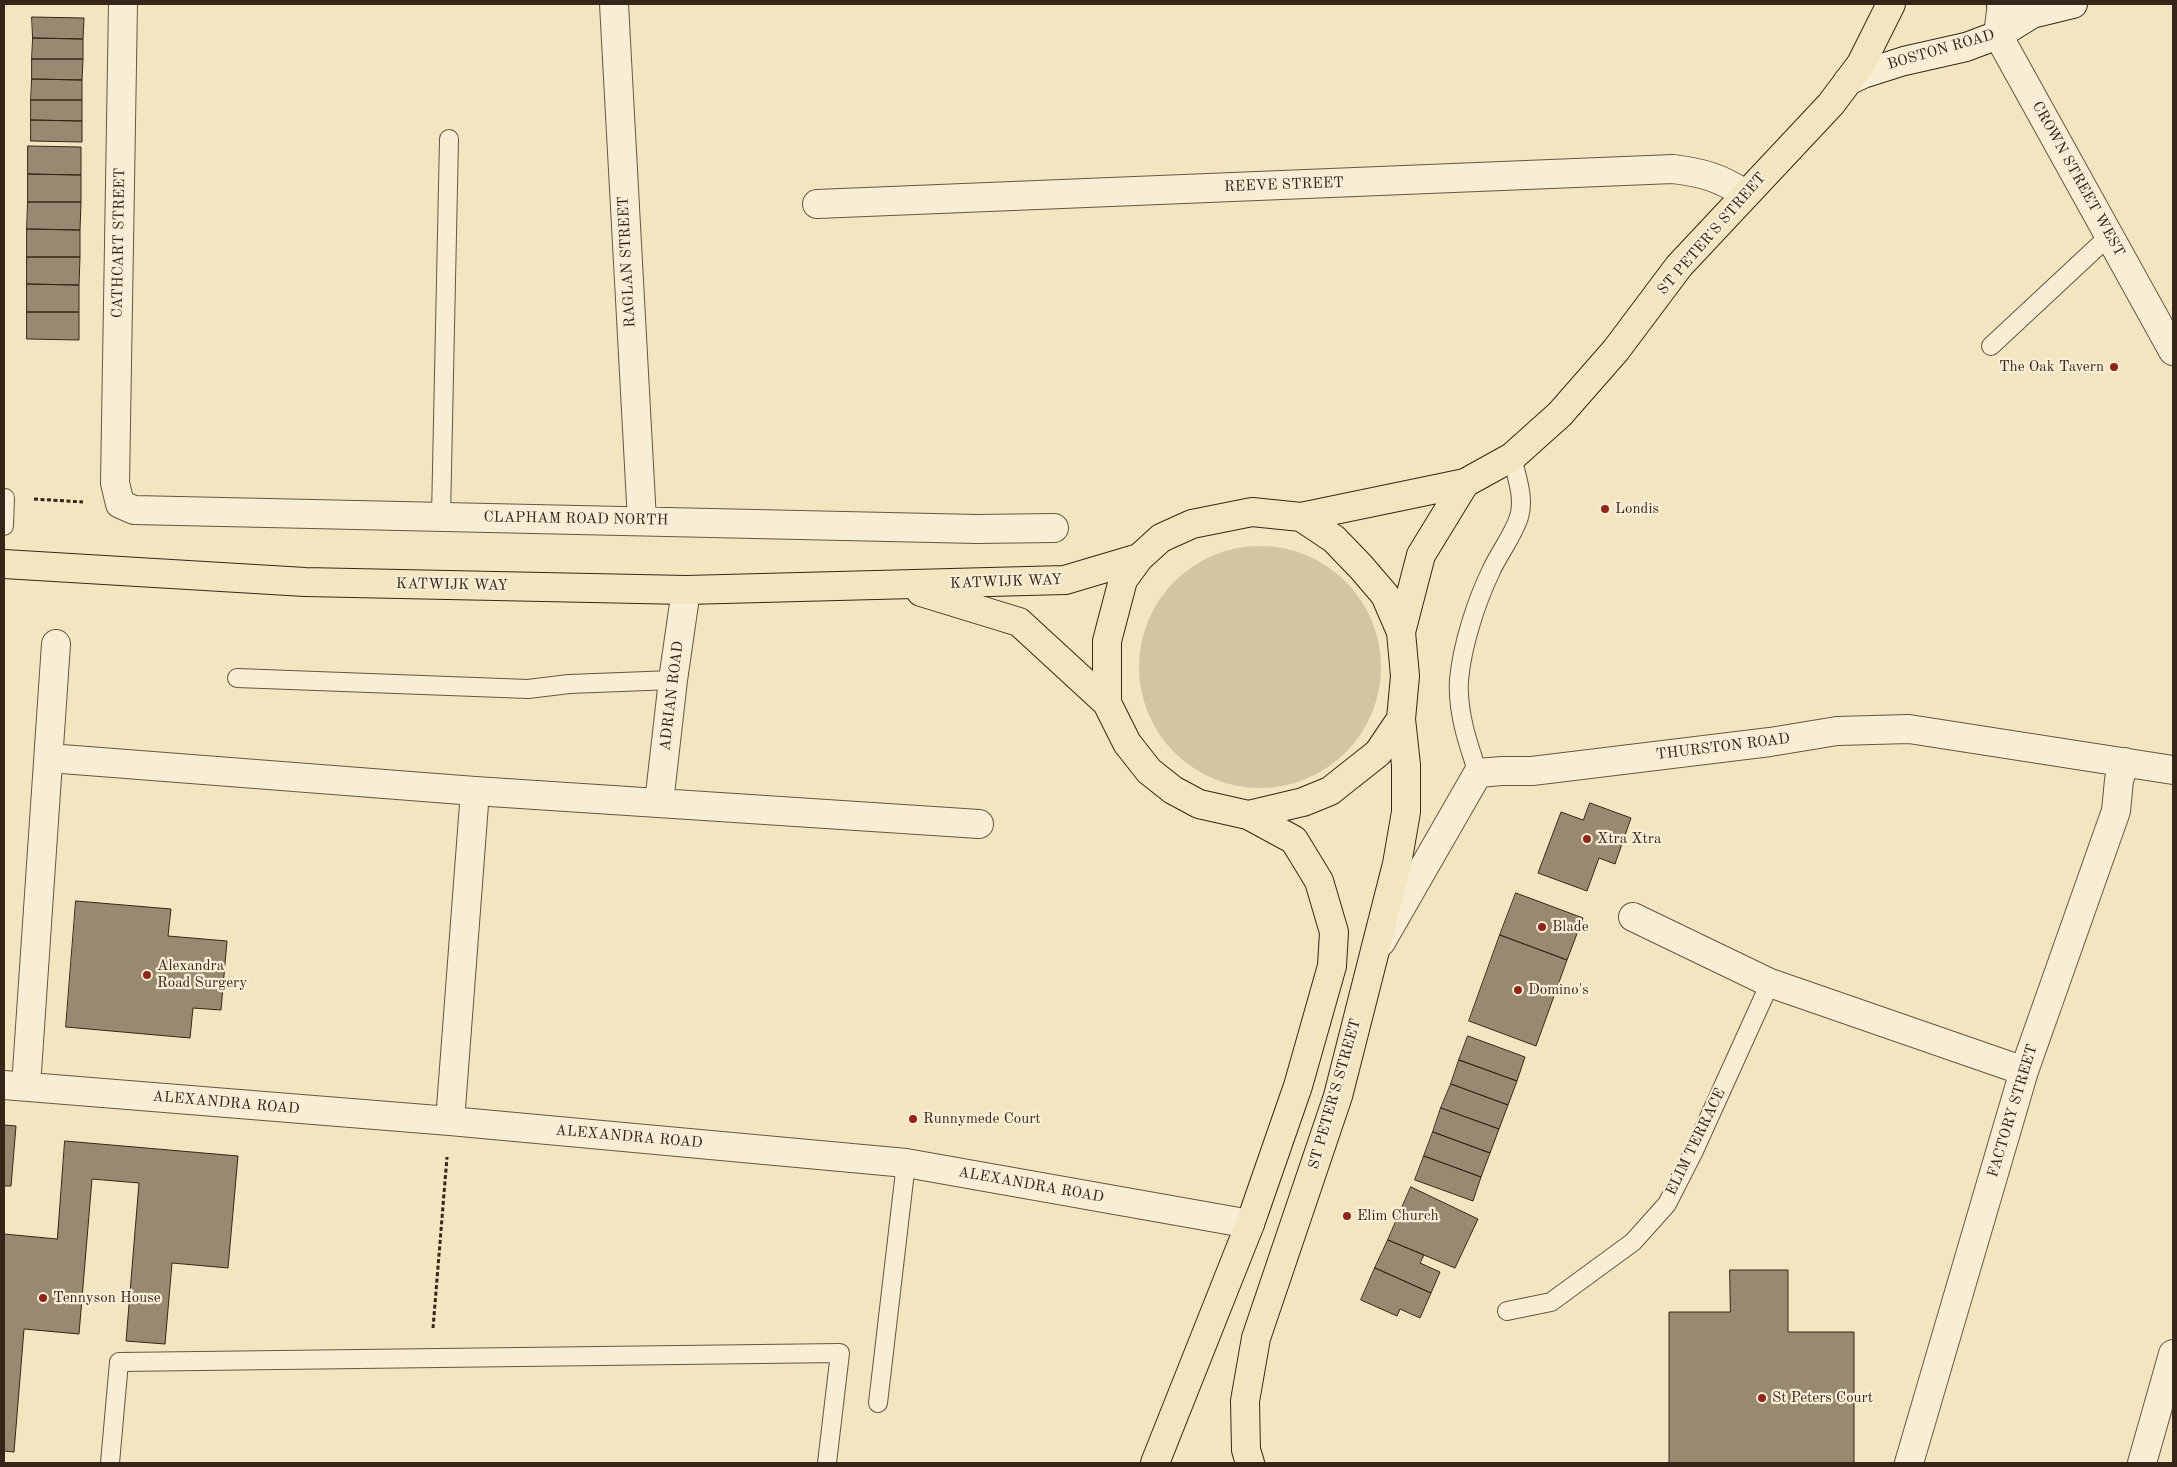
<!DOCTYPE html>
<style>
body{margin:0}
#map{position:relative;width:2177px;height:1467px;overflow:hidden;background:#f3e5bf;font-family:"Old Standard TT",serif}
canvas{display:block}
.frame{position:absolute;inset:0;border:5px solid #36261a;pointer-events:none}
</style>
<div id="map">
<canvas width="2177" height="1467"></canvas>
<div class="frame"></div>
</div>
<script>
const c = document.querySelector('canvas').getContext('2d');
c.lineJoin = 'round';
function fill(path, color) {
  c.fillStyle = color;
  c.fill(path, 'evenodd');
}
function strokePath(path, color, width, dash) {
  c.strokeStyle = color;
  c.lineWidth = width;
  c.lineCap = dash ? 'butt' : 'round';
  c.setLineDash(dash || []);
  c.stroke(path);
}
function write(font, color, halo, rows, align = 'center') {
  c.font = font + ' "Old Standard TT",serif';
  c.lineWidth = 4.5;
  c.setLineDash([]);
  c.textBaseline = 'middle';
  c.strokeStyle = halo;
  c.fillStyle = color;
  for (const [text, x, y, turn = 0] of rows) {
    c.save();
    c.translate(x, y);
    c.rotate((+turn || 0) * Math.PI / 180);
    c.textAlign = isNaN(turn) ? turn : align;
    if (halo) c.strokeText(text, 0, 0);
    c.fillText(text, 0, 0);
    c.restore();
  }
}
const green = new Path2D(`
 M1139 667a121 121 0 1 1 242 0a121 121 0 1 1-242 0Z`);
const building = new Path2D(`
 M32,17L84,18L83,39L33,38Z
 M33,38L83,39V59H32Z
 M32,59H83L82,80L32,79Z
 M32,79L82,80V100H31Z
 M31,100H82V121L31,120Z
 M31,120L82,121V142L31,141Z
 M28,146L81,147V175L28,174Z
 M28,174L81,175V202H28Z
 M28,202H81L80,230L27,229Z
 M27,229L80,230V257H27Z
 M27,257H80L79,285L27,284Z
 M27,284L79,285V312H27Z
 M27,312H79V340L27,339Z
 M1590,803L1631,818L1615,864L1599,858L1587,891L1538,873L1561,812L1583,820Z
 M1516,893L1583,918L1567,960L1500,935Z
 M76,901L171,909L168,936L227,941L221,1010L193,1008L190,1038L66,1027Z
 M1500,935L1567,960L1536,1046L1469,1021Z
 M1468,1036L1525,1057L1517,1081L1459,1060Z
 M1459,1060L1517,1081L1508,1105L1451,1084Z
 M1451,1084L1508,1105L1499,1129L1441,1108Z
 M1441,1108L1499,1129L1490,1153L1433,1132Z
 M4,1125L16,1126L11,1186H4Z
 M1433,1132L1490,1153L1481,1177L1424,1156Z
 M65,1141L238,1156L228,1268L172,1263L165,1344L126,1341L139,1183L92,1179L79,1334L24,1329L14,1452L4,1451V1234L57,1239Z
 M1424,1156L1481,1177L1473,1201L1415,1180Z
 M1411,1187L1478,1219L1455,1268L1388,1240Z
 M1388,1240L1424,1255L1420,1263L1440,1272L1431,1293L1375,1268Z
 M1375,1268L1431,1293L1420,1318L1400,1309L1397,1316L1361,1300Z
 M1730,1270H1788V1332H1854V1463H1669V1312H1730Z`);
const path = new Path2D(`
 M34,499L83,502
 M433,1328L447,1157`);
const service = new Path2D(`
 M1991,346L2109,236
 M441,516L449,139
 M4,526L5,498
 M237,678L528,689L569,684L673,680
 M1478,773C1468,744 1457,712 1459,680C1462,646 1476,602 1491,571C1499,553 1513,536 1519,517C1525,498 1516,475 1512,457
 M1507,1311L1551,1302L1633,1242L1667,1204L1693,1153L1770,983
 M878,1403L906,1163
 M110,1463L119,1362L840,1353L827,1463`);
const minor = new Path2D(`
 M123,4L115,483L120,504L134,510L977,529L1054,528
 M614,4L642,521
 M2001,11L1998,35L2173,351
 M817,204L1673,169C1703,173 1719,177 1745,194
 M49,758L475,791L979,824
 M659,803L673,680L686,590
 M1633,917L1770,983L2024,1071
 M1381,942L1478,773L1502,771H1532L1770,742L1837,731L1909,729L2173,770
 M4,1085L450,1121L906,1163L1250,1224
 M26,1086L56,644
 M450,1121L475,791
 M1909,1463L2024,1071L2116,811L2119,780L2125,762
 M2142,1463L2173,1354`);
const secondary = new Path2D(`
 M2001,4L2032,14
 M1848,81L1863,74L1904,61L1966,47L1998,35L2032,14L2073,4`);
const primary = new Path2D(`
 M1301,517L1465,483L1512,457L1560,414L1616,350L1679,266L1831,104L1861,64L1891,4
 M1401,632L1421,555L1465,483`);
const trunk = new Path2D(`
 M1252,512L1301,517L1334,539L1361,567L1385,595L1401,632L1405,676L1401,719L1378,753L1330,791L1303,802L1248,815L1199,804L1173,790L1149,771L1127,743L1107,703V641L1123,580L1139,558L1161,538L1192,524Z
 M4,564L305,582L686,590L1065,580L1139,558
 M921,592L1019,622L1107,703
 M1155,1463L1250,1224L1298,1086L1332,966L1334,932L1319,881L1294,840L1248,815
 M1250,1463L1246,1450L1245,1401L1256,1338L1338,1096L1397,864L1406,812V765L1401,719`);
const markers = [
 [2114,367,5,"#8f2418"],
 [1605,509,5,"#8f2418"],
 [1587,839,5,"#8f2418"],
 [1542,927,5,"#8f2418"],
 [147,975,5,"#8f2418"],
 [1518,990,5,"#8f2418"],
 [913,1119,5,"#8f2418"],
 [1347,1216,5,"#8f2418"],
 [43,1298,5,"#8f2418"],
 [1762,1398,5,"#8f2418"]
];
const streetNames = [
 ["BOSTON ROAD",1941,50,-16],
 ["CROWN STREET WEST",2078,179,61],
 ["REEVE STREET",1284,185,-2],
 ["ST PETER'S STREET",1712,234,-49],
 ["CATHCART STREET",119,243,-89],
 ["RAGLAN STREET",627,262,-93],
 ["CLAPHAM ROAD NORTH",576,519,1],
 ["KATWIJK WAY",1006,582,-2],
 ["KATWIJK WAY",452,585,1],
 ["ADRIAN ROAD",672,696,-83],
 ["THURSTON ROAD",1723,747,-7],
 ["ST PETER'S STREET",1335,1094,-74],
 ["ALEXANDRA ROAD",226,1103,5],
 ["FACTORY STREET",2013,1111,-73],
 ["ALEXANDRA ROAD",629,1137,5],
 ["ELIM TERRACE",1696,1142,-64],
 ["ALEXANDRA ROAD",1031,1185,10]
];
const poiNames = [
 ["The Oak Tavern",2104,367,"right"],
 ["Londis",1615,509],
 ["Xtra Xtra",1597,839],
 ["Blade",1552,927],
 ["Alexandra",157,966],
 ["Road Surgery",157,983],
 ["Domino's",1528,990],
 ["Runnymede Court",923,1119],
 ["Elim Church",1357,1216],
 ["Tennyson House",53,1298],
 ["St Peters Court",1772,1398]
];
fill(green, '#d3c5a3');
fill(building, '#988970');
strokePath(building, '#36261a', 1);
strokePath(service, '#655643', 20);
strokePath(minor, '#655643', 30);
strokePath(secondary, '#36261a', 30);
strokePath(primary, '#36261a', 30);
strokePath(trunk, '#36261a', 30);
strokePath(path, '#36261a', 3, [4, 2.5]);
strokePath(service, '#f7eed5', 18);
strokePath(minor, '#f7eed5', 28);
strokePath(secondary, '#f7eed5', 28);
strokePath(primary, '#f3e5bf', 28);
strokePath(trunk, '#f3e5bf', 28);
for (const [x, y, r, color] of markers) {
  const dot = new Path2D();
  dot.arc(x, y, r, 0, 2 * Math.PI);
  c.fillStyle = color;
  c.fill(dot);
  strokePath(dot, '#f7eed5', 2);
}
write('15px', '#36261a', '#f7eed5', streetNames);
write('15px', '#36261a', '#f7eed5', poiNames, 'left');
</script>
